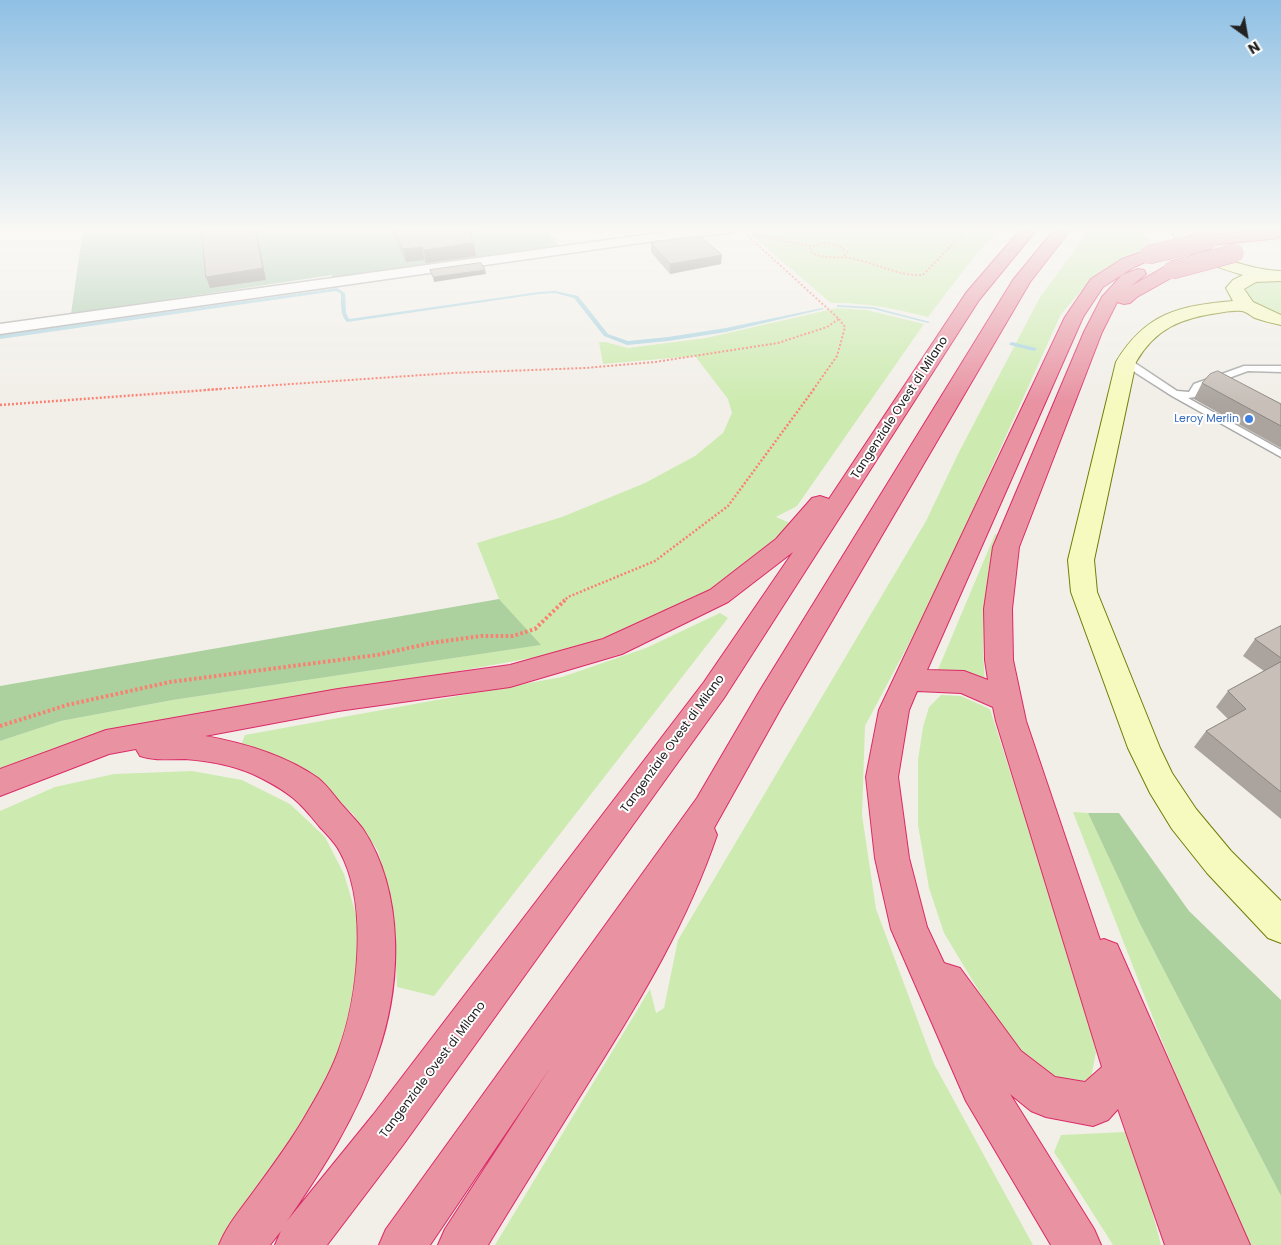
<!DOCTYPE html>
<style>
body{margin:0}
#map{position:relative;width:1281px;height:1245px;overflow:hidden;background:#f2efe9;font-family:Poppins,sans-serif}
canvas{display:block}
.north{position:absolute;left:1221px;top:10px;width:50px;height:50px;-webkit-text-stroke:4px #fff;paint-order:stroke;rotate:148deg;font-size:14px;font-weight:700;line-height:20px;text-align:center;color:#222}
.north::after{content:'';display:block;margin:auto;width:18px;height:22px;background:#222;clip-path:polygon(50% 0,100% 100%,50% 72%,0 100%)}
</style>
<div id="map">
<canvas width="1281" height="1245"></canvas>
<div class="north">N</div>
</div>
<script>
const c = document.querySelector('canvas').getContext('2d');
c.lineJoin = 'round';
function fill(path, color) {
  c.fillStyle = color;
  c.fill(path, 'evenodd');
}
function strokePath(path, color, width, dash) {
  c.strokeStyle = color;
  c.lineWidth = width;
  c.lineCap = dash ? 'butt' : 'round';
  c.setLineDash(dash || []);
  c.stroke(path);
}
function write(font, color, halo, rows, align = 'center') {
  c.font = font + ' Poppins,sans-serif';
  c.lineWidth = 4;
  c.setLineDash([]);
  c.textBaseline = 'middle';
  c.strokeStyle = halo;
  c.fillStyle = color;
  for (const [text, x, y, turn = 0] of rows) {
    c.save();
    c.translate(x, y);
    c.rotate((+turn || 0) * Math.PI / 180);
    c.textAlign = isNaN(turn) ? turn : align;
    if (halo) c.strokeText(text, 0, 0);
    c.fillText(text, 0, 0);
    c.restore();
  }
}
const grass = new Path2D(`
 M887,229H1001L977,253L928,317C896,309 865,302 831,303L757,240L751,233Z
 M1090,229H1143C1142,237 1149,242 1155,247L1112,265L1089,282L1061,314L933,598L865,726L862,815L876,909L934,1064L1033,1245H495L650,989L656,1013L664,1008L678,940L926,521L958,454L1040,297Z
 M1263,280H1281V316C1267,310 1248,305 1246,289L1252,283Z
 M837,308L867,310L924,324L797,506L776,517L790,523C781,532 773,542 763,551C702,606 622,635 543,656L180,721L54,748L0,770V741L61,721L173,700L540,645L499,599L477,543L562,517L645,483L695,456L723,433L732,413L728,399L695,356L603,364L599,342H605L628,348L706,338Z
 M995,534L999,536L984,605L983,651L985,683L937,672Z
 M720,613L728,618L434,996L397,987L393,911L378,851L353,814L311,775L240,747L245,735L562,677L646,648Z
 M941,695L961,696L990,709L1084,1002L1096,1052L1091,1078L1061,1090L1039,1079L1007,1038L944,933L929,888L918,825V760L923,727L929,707Z
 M192,771L242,780L290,804L325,837L344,874L358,921L357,984L340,1052L289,1153L221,1245H0V811L55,787L114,774Z
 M1073,812L1088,813L1139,922L1281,1196V1245H1247L1160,1036Z
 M1125,1132L1150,1203L1161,1245H1113L1054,1152L1061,1135Z`);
const forest = new Path2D(`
 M499,599L541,645L173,700L61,721L0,741V686Z
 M1088,813H1119L1189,911L1281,1000V1196L1139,922Z`);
const cemetery = new Path2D(`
 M83,229H546L559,246L333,278L332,275L71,314Z`);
const stream = new Path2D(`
 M337,288L345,293L346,313L349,319L539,292L555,291L578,296L608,334L628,341L668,337L726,328L822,308L824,309L726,332L668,341L627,345L604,336L574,298L555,293L539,294L347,322C340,316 341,303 341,294L336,291L0,339V335Z
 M837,305L873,307L930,322L928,323L873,309L839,307H837Z
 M1012,342L1036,348L1037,349L1034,351L1010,345L1009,344Z`);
const pathFar2 = new Path2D(`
 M754,229L758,236L813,246
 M844,256L847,252C836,242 822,240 810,249L812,253C826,260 840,255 854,259C878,264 898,276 923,275L967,229
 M204,390L452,373L585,368L655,362L778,343L827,327L839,319L747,235
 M813,390L837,356L845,327L839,319`);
const pathFar1 = new Path2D(`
 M0,405L221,389
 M563,602L568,597L655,561L728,506L814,389`);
const path = new Path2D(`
 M0,726L67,705L170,682L377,655L431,643L481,636H513L535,629L565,600`);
const lane = new Path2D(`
 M1126,357L1177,391L1189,392L1194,384L1244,366H1281V372L1248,371L1201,388L1195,397L1188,398L1281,450V457L1172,396L1136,373L1122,360Z`);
const street = new Path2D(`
 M687,229H737L730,233L661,240L0,334V324Z`);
const secondary = new Path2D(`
 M1178,229H1198L1190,236C1203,256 1258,271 1281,271V281L1256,282L1244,289L1253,302L1281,315V325C1272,323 1263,321 1255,318C1251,316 1246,311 1241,311C1234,310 1225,312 1218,313C1181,318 1155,329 1136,362L1094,560L1097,592L1160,748L1172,773L1196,809L1231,851L1281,901V943L1268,938L1207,873L1172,829L1150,793L1128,748L1071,592L1068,560L1116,362C1146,313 1178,306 1233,301L1226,288L1233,280L1243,275C1217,267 1188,259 1173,234Z`);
const highway = new Path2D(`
 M1021,229H1037L979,300L724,698L403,1145L327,1245H275L281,1231L270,1245H219C227,1225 241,1209 254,1191C271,1168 288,1145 303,1120C316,1098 329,1076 338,1052C358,999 369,905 340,852C335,842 326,834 319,826C299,801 290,793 261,778C238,766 211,761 185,759C169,759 155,761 140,756L136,749L109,754L0,796V769L106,730L338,689L510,665L603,639L710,590L776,539L812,498L820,496L829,499L966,293ZM793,552L704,682L373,1115L287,1221C323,1169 357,1116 377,1056C402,986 405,893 363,829C357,821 350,814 343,806C335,797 328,786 318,778C285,755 244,743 205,736L338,711L510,687L622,654L728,602Z
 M1055,229H1071L1030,282L781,708L714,828L717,835C687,923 641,999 592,1077C557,1133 522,1189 488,1245H438L445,1229L550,1068L430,1245H379L386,1229L697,798L759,692L1013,280Z
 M1281,229V238L1210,245L1204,243L1202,240L1204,237L1210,235Z
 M1148,250L1154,252L1156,255L1154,258L1134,267L1103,287L1083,317L927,670L964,671L988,680L985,660L984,609L993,547L1084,332L1102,297L1122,275L1138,269L1144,270L1146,274L1131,286L1166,266H1178L1180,270L1178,274L1137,297L1130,303L1124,304L1117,302L1102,332L1019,547L1012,609L1013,660L1026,721L1100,940L1104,939L1117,944L1250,1245H1165L1118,1109L1108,1120L1093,1126L1046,1117L1031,1111L1010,1094L1094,1229L1101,1245H1051L966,1101L891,929L875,858L866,777L879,710L1065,317L1091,279L1122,259ZM917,691L961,693L993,707L996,721L1102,1067L1085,1082L1055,1077L1021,1051L960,968L944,963L927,927L909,858L898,777L909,710Z`);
const highwayBridge = new Path2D(`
 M1148,255L1210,240
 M1172,270L1235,253`);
const wall = new Path2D(`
 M391,229H473L472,238L476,256L426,263L424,260L406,262Z
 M651,243L721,264L670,274L651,252Z
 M1202,383L1281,404V448L1194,399Z
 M1281,626V819L1194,747L1206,731L1228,719L1216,707L1228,691L1264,671L1243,656L1255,639Z`);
const shadedWall = new Path2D(`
 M255,229H256L266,280L210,288L206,277Z
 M469,229H473L471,244L474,243L476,256L426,263L424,250L469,233Z
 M422,247L424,260L406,262L403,249Z
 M722,255L721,264L670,274V264Z
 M485,270L486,274L434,282L433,277Z`);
const building = new Path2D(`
 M202,229H255L263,268L206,277Z
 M394,229H469V233L474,243L424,250L422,247L403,249Z
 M700,236L722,255L670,264L651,243Z
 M481,263L485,270L433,277L430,270Z
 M1218,371L1281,404V426L1202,383L1210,374Z
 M1281,626V658L1255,639Z
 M1281,662V792L1206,731L1246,709L1228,691Z`);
const markers = [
 [1249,419,5,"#3f7fe0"]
];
const farShopnames = [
 ["Leroy Merlin",1239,419]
];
const streetNames = [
 ["Tangenziale Ovest di Milano",900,408,-57],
 ["Tangenziale Ovest di Milano",673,744,-54],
 ["Tangenziale Ovest di Milano",433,1070,-53]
];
fill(grass, '#cdebb0');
fill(forest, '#add19e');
fill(cemetery, '#aacbaf');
fill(stream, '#aad3df');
strokePath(lane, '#a9a9a9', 3);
strokePath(street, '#a9a9a9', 3);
strokePath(secondary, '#707d05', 2);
strokePath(highway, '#dc2a67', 2);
strokePath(pathFar2, '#fa8072', 2, [2, 2]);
strokePath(pathFar1, '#fa8072', 2.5, [2, 2]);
strokePath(path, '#fa8072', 4, [2.5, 2.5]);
fill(lane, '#fff');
fill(street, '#fff');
fill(secondary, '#f7fabf');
fill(highway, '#e892a2');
strokePath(highwayBridge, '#dc2a67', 19, []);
strokePath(highwayBridge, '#e892a2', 18);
fill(wall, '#aba49e');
fill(shadedWall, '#8b8681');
fill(building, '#c7bfb8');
strokePath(building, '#8b8681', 1);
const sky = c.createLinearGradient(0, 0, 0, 403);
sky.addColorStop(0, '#8fc0e4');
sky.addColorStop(0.57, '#f9f8f5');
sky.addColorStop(1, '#f9f8f500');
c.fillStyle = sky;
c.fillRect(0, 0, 1281, 403);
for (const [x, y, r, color] of markers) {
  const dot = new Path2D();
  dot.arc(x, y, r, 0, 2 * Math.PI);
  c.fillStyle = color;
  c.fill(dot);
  strokePath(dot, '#fff', 2);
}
write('11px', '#366cbe', '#fff', farShopnames, 'right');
write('12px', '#222', '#fff', streetNames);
</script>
